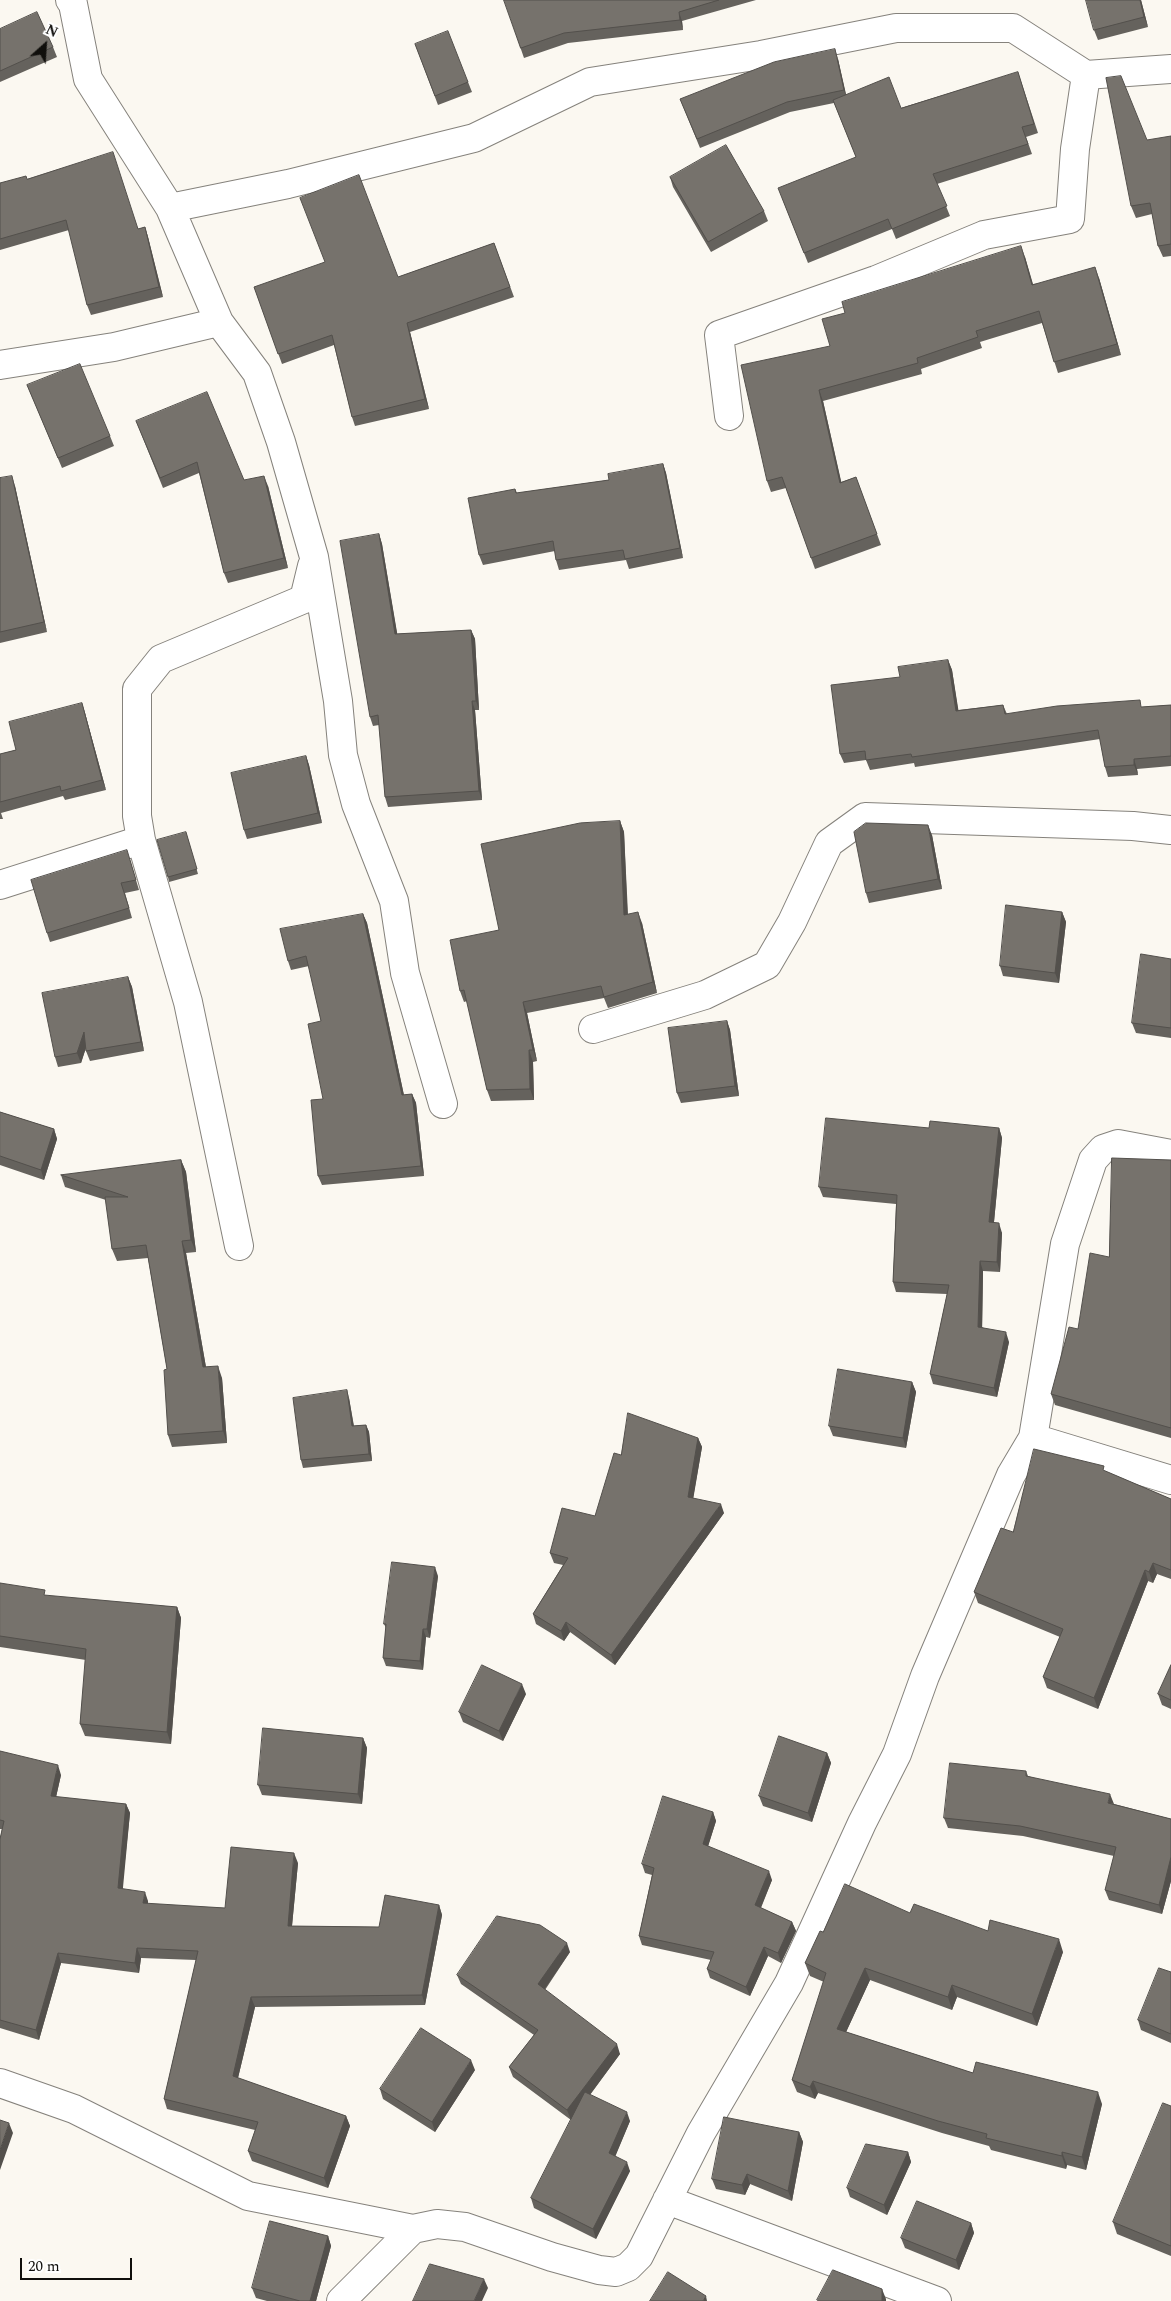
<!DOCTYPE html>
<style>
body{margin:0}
#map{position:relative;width:1171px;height:2301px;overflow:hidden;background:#fbf8f1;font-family:Spectral,serif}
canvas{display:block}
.north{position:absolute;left:20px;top:20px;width:50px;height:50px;-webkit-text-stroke:4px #fff;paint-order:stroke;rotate:26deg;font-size:14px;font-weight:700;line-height:20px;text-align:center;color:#100f0c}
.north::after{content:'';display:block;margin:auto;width:18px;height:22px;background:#100f0c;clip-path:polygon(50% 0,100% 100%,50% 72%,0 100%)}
.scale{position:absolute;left:20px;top:2258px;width:112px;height:22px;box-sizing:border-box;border:2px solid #100f0c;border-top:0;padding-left:6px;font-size:15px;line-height:18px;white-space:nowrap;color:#100f0c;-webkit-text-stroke:4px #fff;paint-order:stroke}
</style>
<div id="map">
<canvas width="1171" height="2301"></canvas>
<div class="north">N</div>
<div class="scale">20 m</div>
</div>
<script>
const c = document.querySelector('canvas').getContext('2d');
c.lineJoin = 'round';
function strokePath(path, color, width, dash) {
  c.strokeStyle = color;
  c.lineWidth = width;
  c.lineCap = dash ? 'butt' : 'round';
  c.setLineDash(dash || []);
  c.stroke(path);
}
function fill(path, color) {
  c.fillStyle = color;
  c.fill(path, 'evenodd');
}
const minor = new Path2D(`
 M70,0L73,4L88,79L170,208L219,322L257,373L281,442L314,557L338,701L343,755L356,804L394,901L405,973L443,1104
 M170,208L288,184L474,138L590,82L761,55L896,28H1013L1086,75L1171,69
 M0,365L114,347L219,322
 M729,416L719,335L876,280L984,235L1070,219L1075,149L1086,75
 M0,885L141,840
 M593,1029L705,995L767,965L792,922L829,843L865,817L1133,826L1171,830
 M239,1246L188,1002L141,840L137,816V689L161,659L304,599L312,566
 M1033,1438L1171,1480
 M0,2083L74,2109L248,2196L413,2229
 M667,2200L937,2301
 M341,2301L413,2229L437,2224L465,2227L552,2257L599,2270L616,2272L628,2267L639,2256L701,2133L789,1983L862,1823L897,1754L925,1676L1011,1475L1033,1438L1065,1244L1093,1160L1103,1149L1118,1144L1171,1154`);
const wall = new Path2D(`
 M504,0H756L682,21L683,30L568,43L524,58Z
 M1141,0L1148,27L1098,40L1094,30Z
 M0,29L53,47L57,57L0,82Z
 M415,44L468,82L472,92L438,105Z
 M838,59L846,94L901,108L1018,72L1038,133L1026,137L1032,154L937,184L950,216L896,239L892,229L808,263L782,198L856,157L834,103L790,112L700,148L680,99Z
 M1171,136V256L1163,257L1158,246L1152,214L1136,218L1131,206Z
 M670,177L764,211L768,221L711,252L673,187Z
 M28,179L139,229L145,227L148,237L163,297L91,315L87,305L69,230L0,250V183Z
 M494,243L514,297L410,332L429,409L355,426L352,417L334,345L282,364L254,287L398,277Z
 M1025,257L1033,284L1099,278L1121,355L1058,373L1042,323L980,342L982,348L921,369L922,374L823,401L841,482L856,477L881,545L815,569L786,488L771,492L767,481L845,313Z
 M27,385L110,436L114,446L62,468Z
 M136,421L244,480L268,486L288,568L228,583L224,573L199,473L163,488Z
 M663,464L666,473L683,558L629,569L626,560L559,570L556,560L555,551L483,565L479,555L515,489L517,493L609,480Z
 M0,478L15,486L47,632L0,643Z
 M379,534L382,544L397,634L471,630L475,639L479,710H475L482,800L388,807L385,797L379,725L373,726L370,717Z
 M948,660L952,670L958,710L1003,705L1007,714L1143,707L1171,705V766L1137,769L1138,775L1108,777L1105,767L1100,739L915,767L914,763L870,770L866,760L844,763L840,754L900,677Z
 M82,703L85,713L106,790L65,800L63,796L1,813L3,819H0V754L16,750Z
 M306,756L309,765L322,823L247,839L244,830Z
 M620,821L624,832L628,914L642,923L657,993L608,1008L604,998L527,1013L537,1061L533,1062L534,1100L491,1101L487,1090L467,1001L464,1002L460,991L499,930Z
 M186,832L198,874L169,882L168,877Z
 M932,835L942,889L869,903L866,893Z
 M130,860L139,890L125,893L132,918L50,942L47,933Z
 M1062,912L1066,922L1059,983L1003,976L1000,966Z
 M363,914L367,923L404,1095L412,1094L416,1103L424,1176L322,1185L318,1176L323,1099L321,1021L309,966L291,970L288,961Z
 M1171,959V1038L1136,1033L1132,1023Z
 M128,977L132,987L144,1051L90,1061L86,1051V1047L81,1063L58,1067L55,1057Z
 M727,1021L730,1030L739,1096L681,1103L677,1093Z
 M0,1112L54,1129L57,1139L44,1180L0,1165Z
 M929,1128H999L1002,1138L994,1222L1002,1233L1000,1272L983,1271L982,1327L1009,1342L997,1397L933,1384L930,1374L947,1294L896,1292L893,1282L896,1204L823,1197L819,1187Z
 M181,1160L186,1172L196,1252L186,1253L206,1367L222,1378L227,1443L172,1447L168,1435L167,1369L148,1258L117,1261L112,1249L106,1200L65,1187L61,1175Z
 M1171,1160V1438L1055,1405L1051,1394L1078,1329L1109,1257Z
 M912,1382L916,1392L906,1448L833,1436L829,1426Z
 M349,1398L354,1426L366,1425L369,1432L372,1461L303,1468L301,1460Z
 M698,1438L702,1447L693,1498L724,1513L615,1665L570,1632L564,1641L536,1624L533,1614L563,1565L554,1563L550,1553L595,1516L621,1455Z
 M1105,1471L1171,1499V1579L1157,1574L1153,1583L1148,1581L1098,1709L1047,1688L1043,1677L1060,1637L978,1603L974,1592L1013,1532Z
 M438,1576L430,1638L426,1637L423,1670L386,1666L383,1658L386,1628L384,1624Z
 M0,1583L47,1596L177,1607L181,1618L171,1744L85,1736L80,1724L86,1660L0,1647Z
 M1171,1665V1709L1162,1705L1158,1694Z
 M526,1694L503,1741L463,1722L459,1712Z
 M363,1738L367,1748L362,1804L262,1795L258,1785Z
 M0,1751L61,1775L56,1797L126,1804L130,1813L122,1889L148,1901V1904L225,1908L298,1863L292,1926L379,1927L439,1905L442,1915L425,2005L255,2007L238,2078L346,2116L350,2126L328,2188L252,2161L248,2151L255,2130L167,2109L164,2099L196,1960L141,1958L139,1973L61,1963L39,2040L0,2028V1839L2,1829H0Z
 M827,1753L831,1763L812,1822L763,1806L759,1796Z
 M1026,1771L1028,1776L1114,1804L1171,1819V1881L1162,1914L1109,1900L1105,1890L1114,1856L1023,1836L948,1828L944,1818Z
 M713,1812L716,1821L708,1846L772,1880L761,1908L792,1922L796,1931L781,1963L768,1956L750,1996L710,1978L707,1969L711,1960L642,1945L639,1936L652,1875L645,1873L642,1864Z
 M910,1913L988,1931L1063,1952L1037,2026L957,1997L952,2010L870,1980L846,2032L973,2073L1102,2104L1086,2170L1067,2165L1066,2169L991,2150L989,2146L942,2133L818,2093L815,2099L797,2092L792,2080L824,1982L810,1976L805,1963L823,1932Z
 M570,1952L545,1990L620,2054L590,2095L630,2121L615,2156L630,2171L596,2239L534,2208L531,2198L571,2120L513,2077L509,2067L534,2035L461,1984L457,1975Z
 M1171,1972V2043L1141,2030L1138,2020Z
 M475,2070L435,2132L383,2099L380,2089Z
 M1171,2106V2256L1117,2234L1113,2222Z
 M799,2132L803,2142L792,2201L750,2184L745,2195L716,2189L712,2179Z
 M908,2152L911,2162L887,2215L850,2197L847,2188Z
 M971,2223L974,2233L959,2270L905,2248L901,2238Z
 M328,2236L331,2246L316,2301H267L256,2298L252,2288Z`);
const shadedWall = new Path2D(`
 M1140,0H1141L1148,27L1144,17Z
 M679,12L682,21L683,30L680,20Z
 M835,49L838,59L847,100L844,90Z
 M145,227L148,237L163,297L159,287Z
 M1021,246L1025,257L1036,296L1032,285Z
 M1095,267L1099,278L1121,355L1117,344Z
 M407,323L410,332L429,409L425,399Z
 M819,390L823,401L844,494L840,483Z
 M663,464L666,473L683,558L680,548Z
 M12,476L15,486L47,632L44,622Z
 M264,476L268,486L288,568L284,558Z
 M379,534L382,544L399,644L395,634Z
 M471,630L475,639L479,710L476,701Z
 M948,660L952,670L960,720L956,711Z
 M472,701L475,710L482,800L479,791Z
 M82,703L85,713L106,790L102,780Z
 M306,756L309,765L322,823L318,813Z
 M1134,759L1137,769L1138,775L1134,765Z
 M620,821L624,832L628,926L624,915Z
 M928,825L932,835L942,889L938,879Z
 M638,912L642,923L657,993L653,982Z
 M1062,912L1066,922L1059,983L1055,973Z
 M363,914L367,923L406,1105L402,1095Z
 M128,977L132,987L144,1051L141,1042Z
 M523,1002L527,1013L537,1061L533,1050Z
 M727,1021L730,1030L739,1096L735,1086Z
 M84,1032L88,1042L81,1063L77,1053Z
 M529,1050L533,1062L534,1100L530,1089Z
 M412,1094L416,1103L424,1176L421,1166Z
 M999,1128L1002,1138L993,1232L989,1222Z
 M54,1129L57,1139L44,1180L41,1170Z
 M181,1160L186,1172L196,1252L191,1240Z
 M999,1223L1002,1233L1000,1272L997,1262Z
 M182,1241L186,1253L208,1379L203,1367Z
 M980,1261L983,1271L982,1336L978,1327Z
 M1006,1332L1009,1342L997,1397L994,1388Z
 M218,1366L222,1378L227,1443L223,1431Z
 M912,1382L916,1392L906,1448L903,1438Z
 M347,1390L349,1398L355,1434L352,1426Z
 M366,1425L369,1432L372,1461L369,1454Z
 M698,1438L702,1447L692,1506L688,1497Z
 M721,1504L724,1513L615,1665L611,1655Z
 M1153,1563L1157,1574L1153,1583L1149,1572Z
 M435,1567L438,1576L430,1638L427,1629Z
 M1145,1570L1148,1581L1098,1709L1094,1698Z
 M177,1607L181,1618L171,1744L167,1732Z
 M566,1622L570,1632L564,1641L561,1631Z
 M423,1629L426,1637L423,1670L420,1661Z
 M522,1684L526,1694L503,1741L499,1731Z
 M363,1738L367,1748L362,1804L358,1794Z
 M827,1753L831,1763L812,1822L808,1813Z
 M58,1765L61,1775L54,1806L51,1796Z
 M1110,1794L1114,1804L1108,1803Z
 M126,1804L130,1813L122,1898L118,1888Z
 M713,1812L716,1821L706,1853L703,1844Z
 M294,1853L298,1863L291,1936L288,1926Z
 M1171,1857V1881L1162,1914L1159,1905Z
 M769,1871L772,1880L758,1914L755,1905Z
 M145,1892L148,1901L147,1913L143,1903Z
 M439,1905L442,1915L425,2005L422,1995Z
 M792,1922L796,1931L781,1963L778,1953Z
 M1059,1939L1063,1952L1037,2026L1032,2014Z
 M567,1943L570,1952L541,1994L538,1984Z
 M764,1947L768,1956L750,1996L746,1987Z
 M137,1948L141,1958L139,1973L135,1963Z
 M58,1953L61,1963L39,2040L36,2030Z
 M865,1968L870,1980L842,2041L837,2029Z
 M952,1985L957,1997L952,2010L948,1997Z
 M251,1997L255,2007L236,2086L233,2076Z
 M617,2044L620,2054L571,2120L567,2110Z
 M471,2060L475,2070L435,2132L432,2122Z
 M813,2081L818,2093L815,2099L810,2087Z
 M1098,2092L1102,2104L1086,2170L1082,2157Z
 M627,2112L630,2121L613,2162L609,2153Z
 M346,2116L350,2126L328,2188L324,2178Z
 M9,2123L13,2133L0,2170V2150Z
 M799,2132L803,2142L792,2201L788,2191Z
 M908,2152L911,2162L887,2215L884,2205Z
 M1062,2152L1067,2165L1066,2169L1062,2156Z
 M627,2162L630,2171L596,2239L593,2229Z
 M747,2174L750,2184L745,2195L742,2185Z
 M971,2223L974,2233L959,2270L956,2260Z
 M328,2236L331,2246L316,2301H310Z
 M484,2279L488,2288L482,2301H474Z
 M882,2289L886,2299V2301H882Z
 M706,2296L707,2301H703Z`);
const building = new Path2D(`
 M504,0H719L679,12L680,20L564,33L521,48Z
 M1086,0H1140L1144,17L1094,30Z
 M37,12L53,47L0,71V29Z
 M448,31L468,82L435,96L415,44Z
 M835,49L844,90L787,102L697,139L680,99L774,62Z
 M1018,72L1034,124L1022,127L1028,144L933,174L947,206L892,229L888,219L804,253L778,188L856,157L833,100L889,77L901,108Z
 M1121,76L1147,140L1171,136V244L1158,246L1150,203L1131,206L1106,78Z
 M726,145L764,211L708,242L670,177Z
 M113,152L138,229L145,227L159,287L87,305L66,220L0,239V183L26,176L27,179Z
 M359,175L398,277L494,243L510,287L407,323L425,399L352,417L332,335L278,354L254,287L325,262L300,198Z
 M1021,246L1032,285L1095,267L1117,344L1054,362L1039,311L976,331L978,337L917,358L918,363L819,390L840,483L856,477L877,534L811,558L782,477L767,481L741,365L830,346L822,319L845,313L842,302Z
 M80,364L110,436L58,458L27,385Z
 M207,392L244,480L264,476L284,558L224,573L197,462L160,478L136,421Z
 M663,464L680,548L625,559L623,550L556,560L553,541L479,555L468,498L515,489L516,493L609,480L608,474Z
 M12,476L44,622L0,632V478Z
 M379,534L395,634L471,630L476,701H472L479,791L385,797L378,715L370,717L340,541Z
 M948,660L956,711L1003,705L1005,714L1057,706L1140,700L1141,707L1171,705V756L1134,759V765L1105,767L1098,730L912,757L911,754L866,760L865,751L840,754L831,685L900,677L898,667Z
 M82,703L102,780L61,791L60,786L0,802V754L16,750L9,722Z
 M306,756L318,813L244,830L231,773Z
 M620,821L624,915L638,912L653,982L604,997L601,986L523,1002L533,1050H529L530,1089L487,1090L464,990L460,991L450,940L499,930L481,844L580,823Z
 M866,823L928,825L938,879L866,893L854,832Z
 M186,832L197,869L168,877L157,840Z
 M127,850L136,880L121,883L129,908L47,933L31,880Z
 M1006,905L1062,912L1055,973L1000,966Z
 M363,914L402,1095L412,1094L421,1166L318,1176L311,1100L323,1099L308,1024L321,1021L306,956L288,961L280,929Z
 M1141,954L1171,959V1028L1132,1023Z
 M128,977L141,1042L86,1051L84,1032L77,1053L55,1057L42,993Z
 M727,1021L735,1086L677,1093L668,1028Z
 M0,1112L54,1129L41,1170L0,1156Z
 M826,1118L929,1128L930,1121L999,1128L989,1222L999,1223L997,1262L980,1261L978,1327L1006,1332L994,1388L930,1374L949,1285L893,1282L897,1195L819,1187Z
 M1112,1158L1171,1160V1428L1051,1394L1069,1327L1078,1329L1090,1253L1109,1257Z
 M181,1160L191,1240L182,1241L203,1367L218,1366L223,1431L168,1435L164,1370L167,1369L146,1245L112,1249L105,1197H128L61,1175Z
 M838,1369L912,1382L903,1438L829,1426Z
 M347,1390L352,1426L366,1425L369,1454L301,1460L293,1398Z
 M628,1413L698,1438L688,1497L721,1504L611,1655L566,1622L561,1631L533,1614L568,1558L550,1553L562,1508L595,1516L614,1453L621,1455Z
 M1034,1449L1104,1466L1103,1470L1171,1499V1570L1153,1563L1149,1572L1145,1570L1094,1698L1043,1677L1063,1629L974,1592L1001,1528L1013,1532Z
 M392,1562L435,1567L427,1629H423L420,1661L383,1658L386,1624H384Z
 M0,1583L45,1590L44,1595L177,1607L167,1732L80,1724L86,1649L0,1636Z
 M482,1665L522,1684L499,1731L459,1712Z
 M1171,1665V1700L1158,1694Z
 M263,1728L363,1738L358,1794L258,1785Z
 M779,1736L827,1753L808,1813L759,1796Z
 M0,1751L58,1765L51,1796L126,1804L118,1888L145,1892L143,1903L225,1908L231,1847L294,1853L288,1926L379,1927L385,1895L439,1905L422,1995L251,1997L233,2076L346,2116L324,2178L248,2151L258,2122L164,2099L198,1951L137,1948L135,1963L58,1953L36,2030L0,2020V1839L4,1821L0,1820Z
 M950,1763L1026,1771V1776L1110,1794L1108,1803L1171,1819V1857L1159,1905L1105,1890L1116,1847L1020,1826L944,1818Z
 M663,1796L713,1812L703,1844L769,1871L755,1905L792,1922L778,1953L764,1947L746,1987L707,1969L714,1952L639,1936L654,1868L642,1864Z
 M845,1884L910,1913L914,1904L988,1931L990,1920L1059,1939L1032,2014L952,1985L948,1997L865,1968L837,2029L973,2073L976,2062L1098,2092L1082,2157L1062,2152V2156L986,2138L987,2134L938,2121L813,2081L810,2087L792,2080L826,1973L805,1963L820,1931L823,1932Z
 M497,1916L540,1925L567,1943L538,1984L617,2044L567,2110L509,2067L538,2030L457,1975Z
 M1159,1968L1171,1972V2034L1138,2020Z
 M421,2028L471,2060L432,2122L380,2089Z
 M585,2092L627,2112L609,2153L627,2162L593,2229L531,2198Z
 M1163,2103L1171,2106V2246L1113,2222Z
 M724,2117L799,2132L788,2191L747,2174L742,2185L712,2179Z
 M0,2120L9,2123L0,2150Z
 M866,2144L908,2152L884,2205L847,2188Z
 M917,2201L971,2223L956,2260L901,2238Z
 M270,2221L328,2236L310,2301H300L252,2288Z
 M430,2264L484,2279L474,2301H413Z
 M833,2270L882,2289V2301H819L817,2300Z
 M668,2272L706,2296L703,2301H650Z`);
strokePath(minor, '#85827c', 30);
strokePath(minor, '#fff', 28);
fill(wall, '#65625d');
fill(shadedWall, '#53504c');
fill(building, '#76726c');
strokePath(building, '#53504c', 1);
</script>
